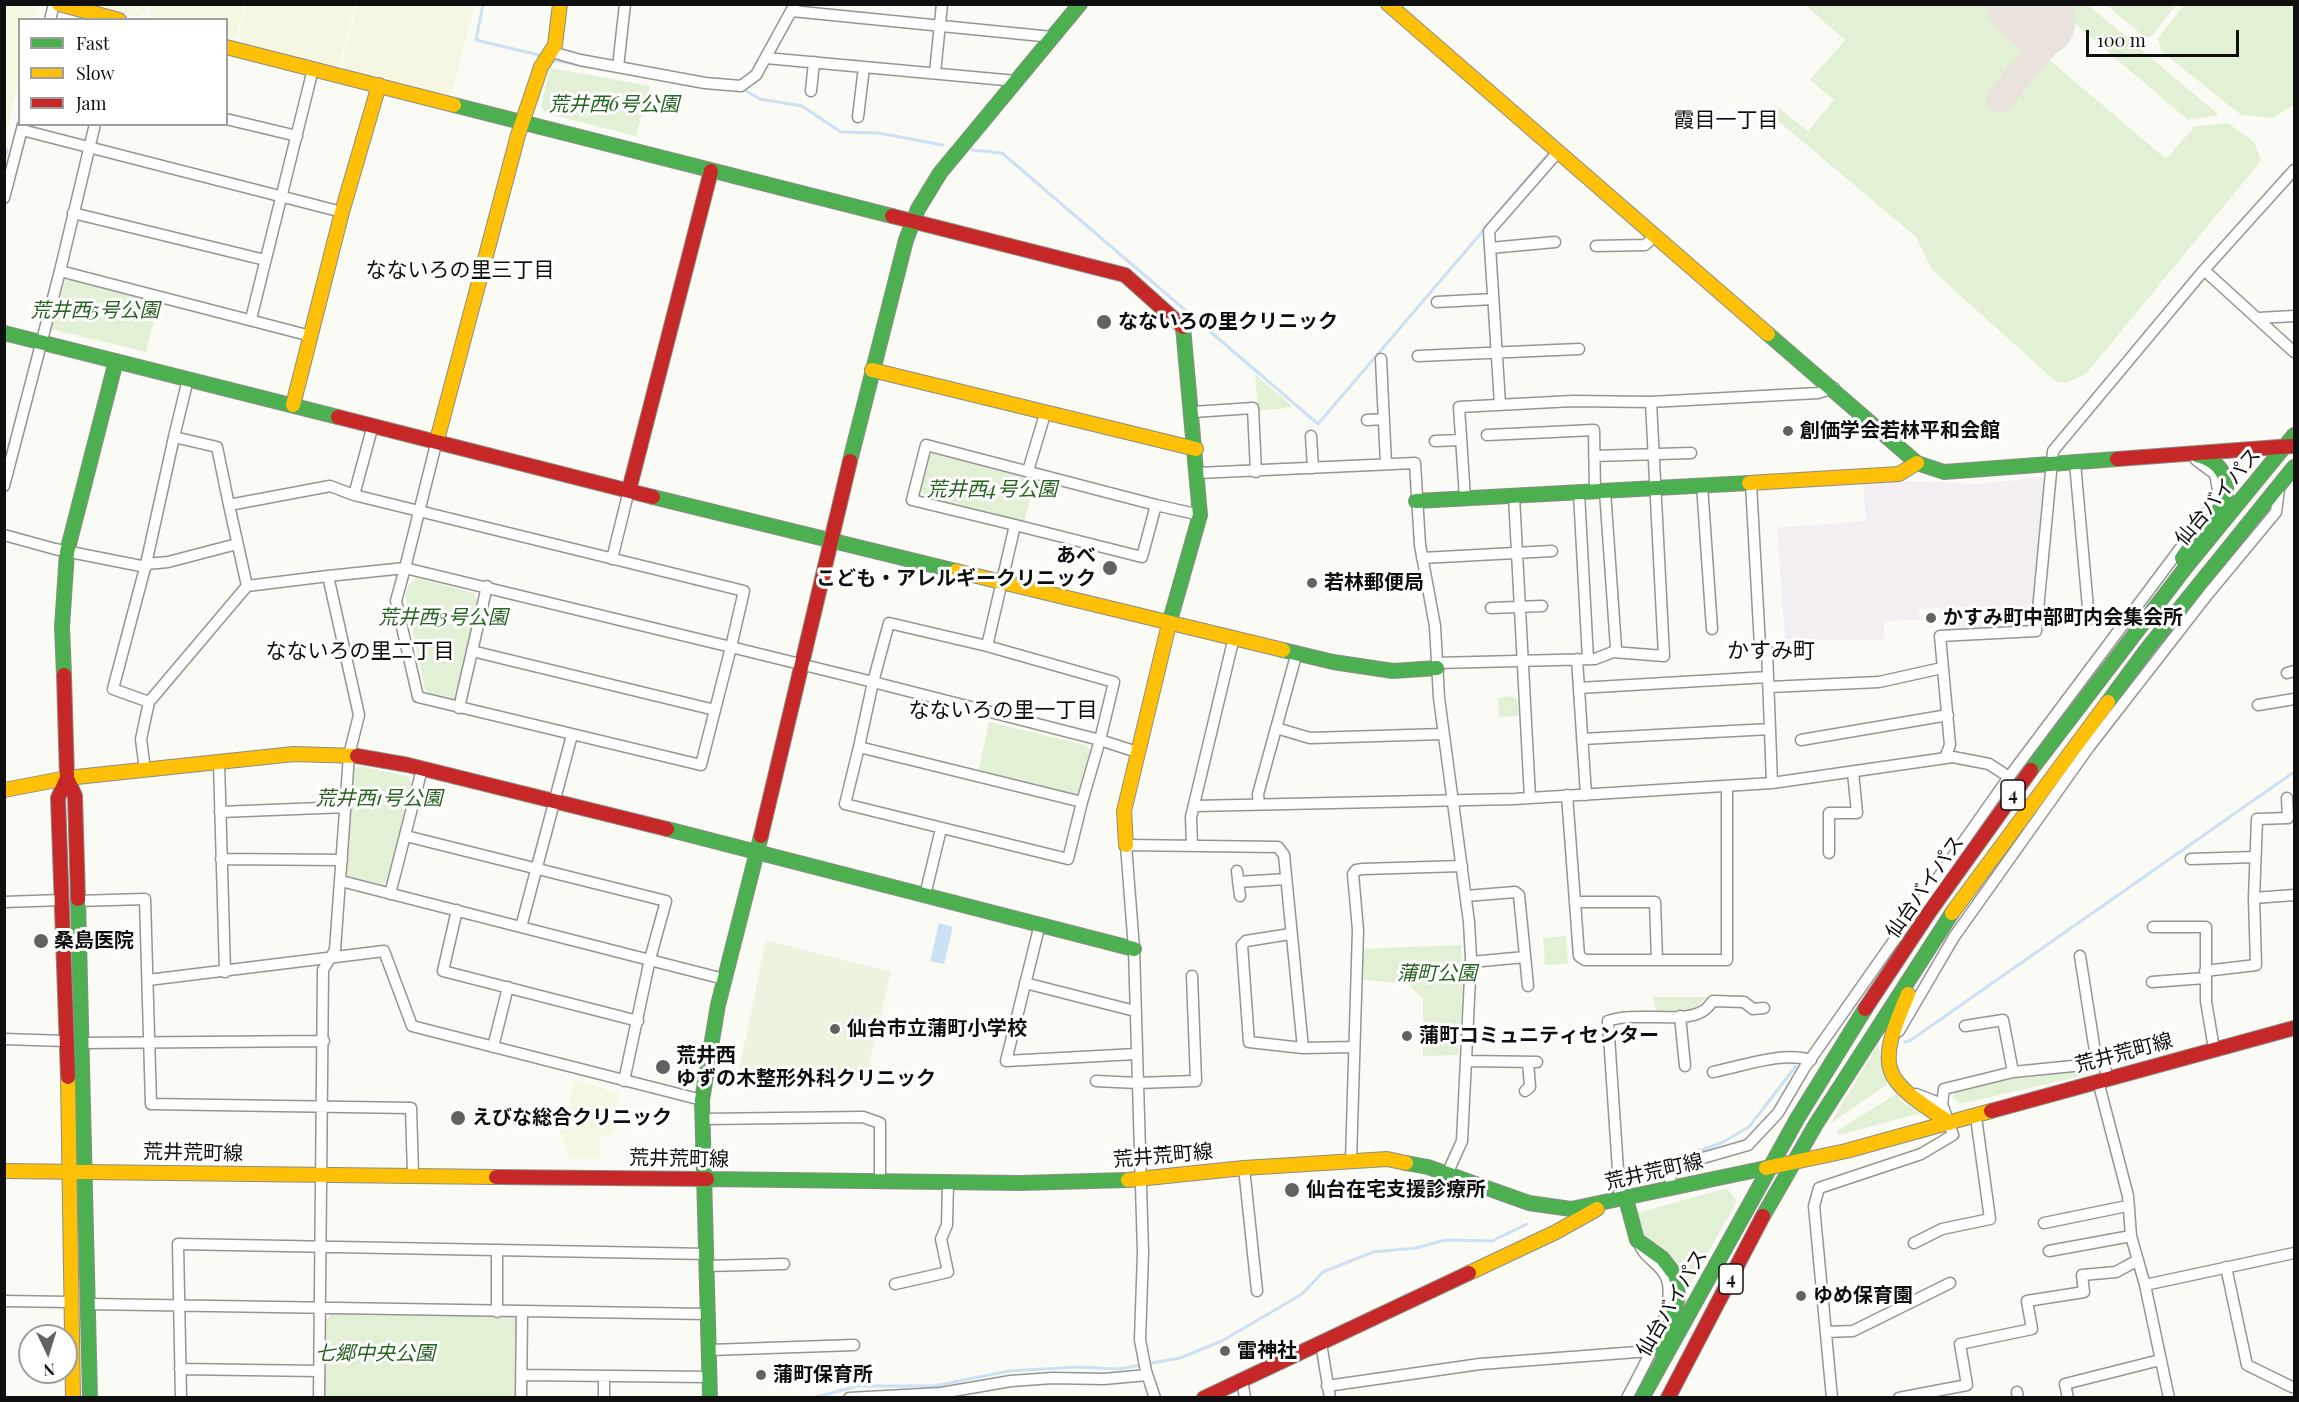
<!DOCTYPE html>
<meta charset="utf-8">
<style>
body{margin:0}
#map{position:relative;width:2299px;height:1402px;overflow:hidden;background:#fbfbf5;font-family:"Playfair Display",serif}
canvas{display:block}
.frame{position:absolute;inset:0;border:6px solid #0f0f0f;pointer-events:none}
.legend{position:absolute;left:18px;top:18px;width:210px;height:108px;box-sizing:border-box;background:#fff;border:2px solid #9f9f9f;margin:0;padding:8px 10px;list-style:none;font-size:18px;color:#0f0f0f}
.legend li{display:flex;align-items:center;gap:12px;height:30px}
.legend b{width:30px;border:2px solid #9f9f9f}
.north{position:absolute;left:18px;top:1324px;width:60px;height:60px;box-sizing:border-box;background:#fff;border:2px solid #9f9f9f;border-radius:50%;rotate:176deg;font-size:16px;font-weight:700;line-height:24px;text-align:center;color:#0f0f0f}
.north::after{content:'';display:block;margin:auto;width:21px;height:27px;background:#626260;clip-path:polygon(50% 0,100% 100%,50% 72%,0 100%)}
.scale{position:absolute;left:2086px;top:30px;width:153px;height:27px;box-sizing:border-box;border:3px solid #0f0f0f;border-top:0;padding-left:8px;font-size:18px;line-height:21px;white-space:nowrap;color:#0f0f0f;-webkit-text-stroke:4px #fff;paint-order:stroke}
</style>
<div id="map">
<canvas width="2299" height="1402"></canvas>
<div class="frame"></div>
<ul class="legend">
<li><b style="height:8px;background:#4caf50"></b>Fast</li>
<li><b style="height:8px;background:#ffc107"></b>Slow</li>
<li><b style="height:8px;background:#c62828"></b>Jam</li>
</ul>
<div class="north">N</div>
<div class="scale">100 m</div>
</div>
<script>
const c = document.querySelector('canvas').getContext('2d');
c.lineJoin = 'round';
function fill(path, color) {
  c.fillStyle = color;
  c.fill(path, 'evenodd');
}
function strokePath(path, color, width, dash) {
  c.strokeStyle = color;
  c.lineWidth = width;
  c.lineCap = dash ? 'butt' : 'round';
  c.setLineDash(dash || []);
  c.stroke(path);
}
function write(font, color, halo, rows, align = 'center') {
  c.font = font + ' "Playfair Display","Noto Sans JP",serif';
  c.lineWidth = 6;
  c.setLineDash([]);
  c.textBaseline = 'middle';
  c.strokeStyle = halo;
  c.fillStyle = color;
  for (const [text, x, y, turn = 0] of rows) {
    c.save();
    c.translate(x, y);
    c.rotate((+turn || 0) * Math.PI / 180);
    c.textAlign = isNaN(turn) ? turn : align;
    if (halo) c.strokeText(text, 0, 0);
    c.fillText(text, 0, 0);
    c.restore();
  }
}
const industrial = new Path2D(`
 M2049,476L2034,623L2028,629L1970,632L1942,629L1940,608L1919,609L1920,620L1883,621L1885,640L1785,639L1777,528L1866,521L1863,484L1910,481L1978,484Z`);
const farmland = new Path2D(`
 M4,5H32L37,9L35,19L20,20L19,81L6,134Z
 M91,5L148,4V5L146,12L138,17Z
 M151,5H244L237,35L229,40H227L226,20L152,19L149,12Z
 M246,5H355L340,61L332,67L243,44L239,36Z
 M357,5H475L452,92L440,94L348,71L342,62Z
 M575,1080L618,1092L615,1132L599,1137L601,1159H570L560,1132Z`);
const green = new Path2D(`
 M1805,5H1984L2034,47L2035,54L1995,97L2001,102L2042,58L2046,57L2166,159L2195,126L2228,123L2254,142L2261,161L2086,374L2066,383L2055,381L1932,270L1916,237L1777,120L1774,104L1808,131L1834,100L1810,80L1845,40Z
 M2053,5H2088L2219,115L2188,120Z
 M2106,5H2176L2152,36L2146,38Z
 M2184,5H2294V105L2272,118L2241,115L2161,51L2158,38Z
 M550,68L650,86L636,136L545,113L541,106Z
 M72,278L159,300L146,352L51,329L65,281Z
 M1255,374L1293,407L1258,411Z
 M935,453L1036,477L1024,522L926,498L920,489L929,456Z
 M417,578L474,593L479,605L457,697L450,702L432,697L425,689L405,595L409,584Z
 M1511,696L1517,699L1519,716L1499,717L1498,698Z
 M989,722L1086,745L1091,752L1080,794L1076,798L978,773Z
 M359,766L407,776L412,783L388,881L380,887L351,879L343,873L353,771Z
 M1566,936L1568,964L1545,965L1543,938Z
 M1461,945L1463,994L1458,1055L1423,1056V998L1408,984L1357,979L1358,949Z
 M1653,997H1706L1695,1009L1656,1011Z
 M1878,1044L1888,1084L1830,1124Z
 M2094,1070V1073L1960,1104L1953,1097L1955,1091L2015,1078Z
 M1896,1094L1902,1102L1921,1113L1839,1135L1837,1131Z
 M1727,1188L1737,1201L1684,1295L1640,1237L1634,1214Z
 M334,1309L522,1312L520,1397H325V1323Z`);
const pitch = new Path2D(`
 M766,940L891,972L864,1084L739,1070Z`);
const water = new Path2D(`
 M939,923L953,927L944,964L930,961Z`);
const stream = new Path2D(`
 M483,4L476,40L543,56
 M552,60L602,69
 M741,88L760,99L802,106L841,132L878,133L943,145
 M4,150H7L4,162
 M972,150L1002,153L1318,424L1488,225
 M1496,215L1549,153
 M1905,1042L1911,1040L2294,772
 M1675,1160L1721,1143L1749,1127L1796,1066
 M812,1398L858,1386H934L1009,1371L1079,1367L1119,1369L1180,1358L1222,1341L1302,1294L1323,1272L1373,1252L1416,1248L1445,1240L1492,1241L1527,1224`);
const taxiway = new Path2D(`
 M2000,98L2055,34`);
const runway = new Path2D(`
 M2021,4L2041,22`);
const street = new Path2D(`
 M792,11L1052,37
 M50,20L54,4
 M552,52L580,60L705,83L741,86L756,75L795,4
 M766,58L1016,81
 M618,67L625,4
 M935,73L942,4
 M811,91L814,62
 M858,117L864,67
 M226,119L297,136
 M95,124L60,271L311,336
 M22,130L342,212
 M4,198L23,125
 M73,213L265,260
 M1596,246L1645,245L1655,236
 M1490,248L1555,242
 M2204,270L2294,352
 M1437,302L1493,299
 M2259,318L2294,316
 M251,319L313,69
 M1418,356L1579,349
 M1381,359L1386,464
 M188,379L174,437L217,447L229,505
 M1500,404L1489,231L1558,152
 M1193,412L1253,408L1256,472
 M1367,420L1384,419
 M1487,435L1594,430L1595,492
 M1311,436L1313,468
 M1435,441L1461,440
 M1594,456L1691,453
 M2075,463L2089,619
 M1028,471L1045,414
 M1198,473L1415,463L1420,545L1435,626L1439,698L1469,922L1471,958L1462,1141L1447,1174
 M1751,484L1760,646L1767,650L1772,783L1953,757L1989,764L2009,777
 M1702,485L1712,629
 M4,486L60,271
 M1579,493L1588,659
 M354,495L744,591L731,647L873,682L859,747L1082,802L1100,740L1137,752
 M1514,496L1530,798
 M1465,498L1459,407L1573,401L1651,402L1818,393L1834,388
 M1156,505L1200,515
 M4,535L55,549L146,567
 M1422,558L1552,551
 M612,559L629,490
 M146,564L168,562L237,544
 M405,568L731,647L701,765L418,697L396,601Z
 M328,576L405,568L437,440
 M247,586L328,576L359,715L349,755L335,950L323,970L319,1398
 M1491,608L1542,606
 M987,646L1114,682L1100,740L873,682L889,623L987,646L1015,525L912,500L926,445L1156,505L1142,557L1015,525
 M472,651L715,710
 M1613,652L1664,656L1651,402
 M1577,659L1586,795
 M1437,663L1595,659L1613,652L1616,648L1605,491
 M2287,673L2294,671
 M1769,687L1879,682L1942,668
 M1579,688L1768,677
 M149,702L113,689L146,564L174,437
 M2258,705L2294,699
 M459,708L487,586
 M1276,728L1310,738L1443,734
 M1582,739L1770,729
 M1801,740L1948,715
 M859,747L845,804L1068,859L1082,802
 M1945,758L1950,745L1940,636L2036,631L2053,451L2204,270L2294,170
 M219,763L225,972
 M145,770L141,739L149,702L247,586L229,505L330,486L354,495L373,425
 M1567,795L1579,956L1585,960H1727V786
 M1259,804L1258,794L1297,652
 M1194,806L1514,799L1772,783
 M220,812L346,807
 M406,836L666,901L650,959L624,1081
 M1192,846L1191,817L1234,637
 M1829,853V813H1857L1853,772
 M221,859L342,860
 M2191,859L2255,857
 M1237,871L1240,896
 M341,881L724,979
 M1238,882L1286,879
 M390,894L422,769
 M925,895L941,829
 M1466,896L1515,892L1519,895L1528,986
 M2254,898L2294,895
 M77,901L145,899L151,1104L411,1108L413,1174
 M4,902L62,900
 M1575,902H1655L1657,960
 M457,910L443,971L638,1021
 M1040,924L1006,1061L1136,1054
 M521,927L572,735
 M2153,927H2206V1001L2214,1049
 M1290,934L1246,941L1242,945L1249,1042L1303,1048L1354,1047
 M2080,956L2097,1064
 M1471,962L1525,957
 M2205,971L2256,965L2254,898L2257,819L2288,818L2287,798
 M148,980L384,951L412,1026L702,1100
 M2152,982L2205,978
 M1025,983L1135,1011
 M1680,1016L1685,1066
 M1965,1026L2003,1020L2013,1072
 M1899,1031L1954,937L2089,747L2208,594L2276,512L2279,489
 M4,1039L66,1041
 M80,1043L324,1041
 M493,1047L508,987
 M1467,1061L1537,1062
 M1713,1072C1743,1066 1782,1051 1811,1060
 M1096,1081L1137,1083L1196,1081L1192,976
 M2098,1081L2128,1196L2131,1236L2145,1285L2169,1398
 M1525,1091L1530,1087L1528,1062
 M1916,1094L1942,1104
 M703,1119L863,1117L880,1123V1181
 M1351,1160L1358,930L1353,874L1356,870L1363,869L1462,866
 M1244,1168L1257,1291
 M1672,1187L1668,1168L1748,1145L1778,1113L1805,1067L2009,777L2215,502L2218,490L2215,474L2196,460
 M1620,1200L1608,1021C1634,1011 1683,1024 1703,1011C1707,1009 1710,1004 1713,1001L1744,1002L1753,1009L1764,1008
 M2044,1223L2127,1206
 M1914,1243L1942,1229L1990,1219L1976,1117
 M497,1250V1312
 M2049,1251L2131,1236
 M707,1266L784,1264
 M2226,1267L2247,1365L2292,1387
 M895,1284L948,1272L941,1239L947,1225L948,1182
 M2145,1285L2294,1253
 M4,1301L70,1302
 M89,1304L708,1314
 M1826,1332L1853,1331L1950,1283
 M1321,1343L1330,1398
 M710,1350L854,1345
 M180,1369L319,1371
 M521,1375L710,1377
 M1242,1379L1245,1398
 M1327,1386L1480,1364L1650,1351
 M2017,1392L2018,1398
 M181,1398L178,1244L707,1254
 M521,1398L522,1312
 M604,1398V1376
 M849,1398L941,1393L1011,1381L1053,1378L1104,1379L1147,1375
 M1155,1398L1146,1371L1140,1340L1143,1252L1134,949L1126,845L1278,847L1284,855L1303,1048
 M1627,1398C1642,1369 1679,1307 1666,1277C1659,1262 1643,1258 1638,1241
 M1832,1398L1814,1206L1819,1188L1921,1154L1953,1135L1942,1104L1944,1089L2013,1072L2103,1063L2108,1077
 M1899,1398L1967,1385L1960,1344L2032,1329L2027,1301L2084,1292L2082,1275L2116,1272L2138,1260
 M2068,1398L2065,1384L2160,1360`);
const fast = new Path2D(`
 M454,105L892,216
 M4,333L338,417
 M1768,334L1917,463L1944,472L2117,459
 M850,461L906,240L918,209L940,173L1080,4
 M653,497L956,571
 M1416,501L1749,483
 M2182,558L2224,502C2231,478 2221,461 2197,455
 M1169,624L1200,515L1183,327
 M1283,650L1333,662L1393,671L1437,668
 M64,675L62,627L67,552L116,361
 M2108,702L2147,649L2294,467
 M2031,770L2186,567L2294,435
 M667,829L1134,949
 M78,899L90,1398
 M1406,1163L1428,1167L1529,1203L1571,1209L1766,1168
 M707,1179L1020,1183L1128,1180
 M1626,1199L1637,1240L1662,1258L1676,1276L1678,1298L1661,1350
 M1763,1216L1816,1124L1952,913
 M710,1398L702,1100L718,1005L761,836
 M1642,1398L1797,1119L1865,1009`);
const slow = new Path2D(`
 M59,4L119,20
 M1388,4L1768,334
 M226,47L454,105
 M872,370L1196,449
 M293,405L342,212L379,85
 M437,440L518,135L541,67L555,45L560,4
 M1749,483L1899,474L1917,463
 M956,571L1283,650
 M4,790L67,778L294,754L357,756
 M1126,845L1124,811L1169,624
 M1952,913L2108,702
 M1908,994C1875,1071 1881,1078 1950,1123
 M68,1077L73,1398
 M1766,1168L1846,1151L1991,1111
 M4,1171L496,1177
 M1128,1180L1244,1168L1387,1159L1406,1163
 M1469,1273L1556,1232L1597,1209`);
const jam = new Path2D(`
 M892,216L1125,275L1183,327
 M338,417L653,497
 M2117,459L2292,446
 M629,490L711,171
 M64,675L67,778L75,796L78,899
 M357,756L408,765L667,829
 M67,778L58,798L68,1077
 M761,836L850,461
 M1865,1009L1930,911L2031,770
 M1991,1111L2294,1028
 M496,1177L707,1179
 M1204,1398L1469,1273
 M1668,1398L1763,1216`);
const markers = [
 [1104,322,8,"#626260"],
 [1788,431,6,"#626260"],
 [1110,568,8,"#626260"],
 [1312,583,6,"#626260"],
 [1931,618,6,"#626260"],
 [41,941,8,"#626260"],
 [835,1029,6,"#626260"],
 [1407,1036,6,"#626260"],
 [663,1067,8,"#626260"],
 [458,1118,8,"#626260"],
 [1292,1190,8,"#626260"],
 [1801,1296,6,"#626260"],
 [1225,1351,6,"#626260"],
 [761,1375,6,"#626260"]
];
const shields = [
 [2013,795,24],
 [1731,1279,24]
];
const shieldNames = [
 ["4",2013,795],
 ["4",1731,1279]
];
const parkNames = [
 ["荒井西6号公園",614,105],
 ["荒井西5号公園",95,311],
 ["荒井西4号公園",992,490],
 ["荒井西3号公園",443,618],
 ["荒井西1号公園",379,799],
 ["蒲町公園",1437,974],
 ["七郷中央公園",375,1354]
];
const poiNames = [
 ["なないろの里クリニック",1118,322],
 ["創価学会若林平和会館",1800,431],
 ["あべ",1096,556,"right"],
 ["こども・アレルギークリニック",1096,579,"right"],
 ["若林郵便局",1324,583],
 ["かすみ町中部町内会集会所",1943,618],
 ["桑島医院",54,941],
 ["仙台市立蒲町小学校",847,1029],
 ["蒲町コミュニティセンター",1419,1036],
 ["荒井西",676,1056],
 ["ゆずの木整形外科クリニック",676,1079],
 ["えびな総合クリニック",472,1118],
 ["仙台在宅支援診療所",1306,1190],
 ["ゆめ保育園",1813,1296],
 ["雷神社",1237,1351],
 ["蒲町保育所",773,1375]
];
const streetNames = [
 ["仙台バイパス",2218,497,-50],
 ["仙台バイパス",1925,887,-55],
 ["荒井荒町線",2124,1053,-15],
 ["荒井荒町線",193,1153,1],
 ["荒井荒町線",1163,1156,-5],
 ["荒井荒町線",679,1159,1],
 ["荒井荒町線",1654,1172,-13],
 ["仙台バイパス",1672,1303,-60]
];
const neighbourhoodNames = [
 ["霞目一丁目",1726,120],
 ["なないろの里三丁目",460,270],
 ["なないろの里二丁目",360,651],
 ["なないろの里一丁目",1003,710]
];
const quarterNames = [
 ["かすみ町",1771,651]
];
fill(industrial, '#f3eef1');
fill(farmland, '#f6f7e2');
fill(green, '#e2f1d6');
fill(pitch, '#ecf4df');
fill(water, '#cce1f4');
strokePath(stream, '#cce1f4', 3);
strokePath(taxiway, '#e9e2dd', 27);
strokePath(runway, '#e9e2dd', 69);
strokePath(street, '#959593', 13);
strokePath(fast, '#8c8c89', 16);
strokePath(slow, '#8c8c89', 16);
strokePath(jam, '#8c8c89', 16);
strokePath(street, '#fefefe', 10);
strokePath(fast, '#4caf50', 14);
strokePath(slow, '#ffc107', 14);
strokePath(jam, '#c62828', 14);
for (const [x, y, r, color] of markers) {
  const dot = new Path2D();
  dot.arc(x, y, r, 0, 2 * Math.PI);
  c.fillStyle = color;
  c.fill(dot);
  strokePath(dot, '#fff', 2);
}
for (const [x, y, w] of shields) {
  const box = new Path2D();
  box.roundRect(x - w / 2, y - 15, w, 30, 4.5);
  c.fillStyle = '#fff';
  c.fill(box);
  strokePath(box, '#0f0f0f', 1.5);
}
write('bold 18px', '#0f0f0f', null, shieldNames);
write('italic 20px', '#276421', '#fff', parkNames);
write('bold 20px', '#0f0f0f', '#fff', poiNames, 'left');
write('20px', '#0f0f0f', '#fff', streetNames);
write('21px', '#0f0f0f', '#fff', neighbourhoodNames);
write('22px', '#0f0f0f', '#fff', quarterNames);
</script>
